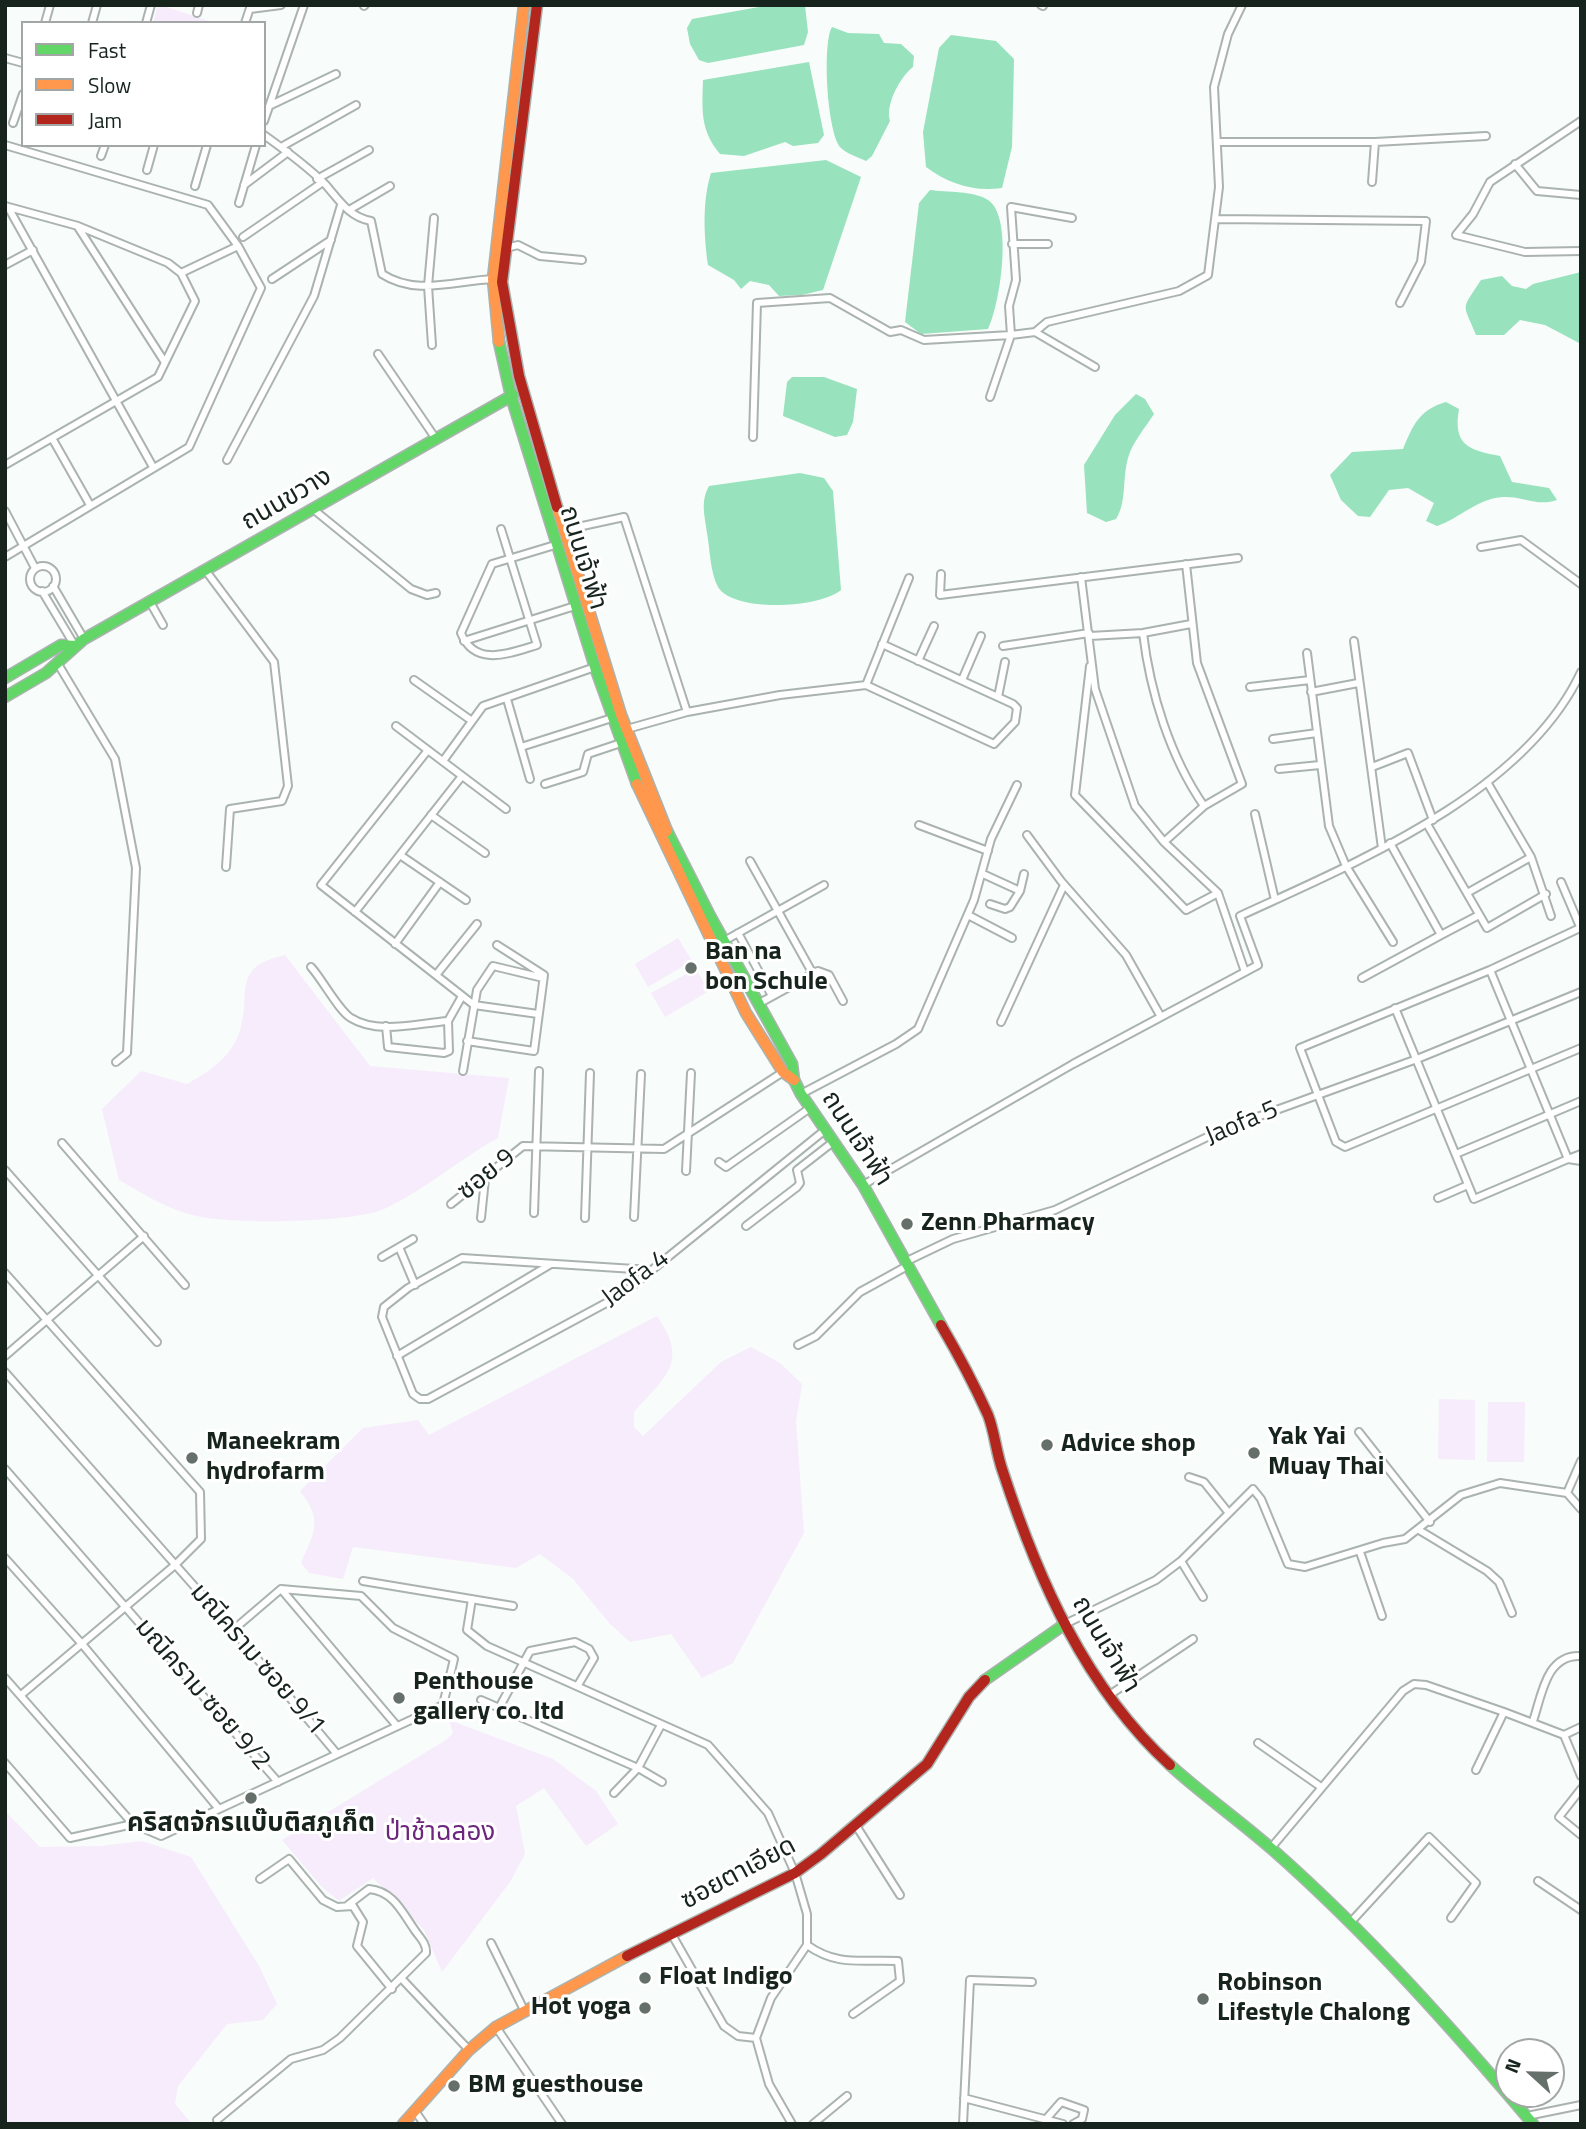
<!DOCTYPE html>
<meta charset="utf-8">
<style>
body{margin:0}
#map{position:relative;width:1586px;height:2129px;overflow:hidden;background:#f8fcfa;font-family:"Titillium Web",sans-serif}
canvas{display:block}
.frame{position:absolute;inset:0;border:7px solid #16241d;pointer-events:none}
.legend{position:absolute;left:21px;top:21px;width:245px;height:126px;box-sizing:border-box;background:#fff;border:2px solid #a2a7a5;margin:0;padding:9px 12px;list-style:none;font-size:21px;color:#16241d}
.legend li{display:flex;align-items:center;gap:14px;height:35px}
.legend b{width:35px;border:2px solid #a2a7a5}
.north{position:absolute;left:1495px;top:2038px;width:70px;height:70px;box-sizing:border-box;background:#fff;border:2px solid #a2a7a5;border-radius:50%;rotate:292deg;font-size:19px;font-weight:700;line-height:28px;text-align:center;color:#16241d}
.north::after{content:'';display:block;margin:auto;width:24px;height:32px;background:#65706a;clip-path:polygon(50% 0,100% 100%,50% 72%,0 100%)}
</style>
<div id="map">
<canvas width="1586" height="2129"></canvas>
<div class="frame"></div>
<ul class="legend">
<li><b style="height:9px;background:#63d668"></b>Fast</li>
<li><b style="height:9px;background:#ff974d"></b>Slow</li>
<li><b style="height:9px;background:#b3261e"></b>Jam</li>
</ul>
<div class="north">N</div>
</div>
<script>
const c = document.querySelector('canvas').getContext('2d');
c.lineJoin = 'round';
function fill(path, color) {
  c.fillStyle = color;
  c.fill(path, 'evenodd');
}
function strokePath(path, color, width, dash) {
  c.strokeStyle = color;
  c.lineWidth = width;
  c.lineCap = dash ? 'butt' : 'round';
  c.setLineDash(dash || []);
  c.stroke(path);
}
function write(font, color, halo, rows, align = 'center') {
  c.font = font + ' "Titillium Web","Noto Sans Thai",sans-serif';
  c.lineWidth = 6;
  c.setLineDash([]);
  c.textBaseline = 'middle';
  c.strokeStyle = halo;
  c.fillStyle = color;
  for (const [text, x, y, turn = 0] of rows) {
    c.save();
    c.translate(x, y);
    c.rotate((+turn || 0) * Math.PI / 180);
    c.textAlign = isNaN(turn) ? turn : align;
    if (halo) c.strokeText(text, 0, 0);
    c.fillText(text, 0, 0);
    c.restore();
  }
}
const green = new Path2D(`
 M158,5H161L214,23H153Z
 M678,938L692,961L648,987L635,964Z
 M285,955L370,1066L509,1078L498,1138C458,1160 425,1190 384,1209C352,1223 237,1224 202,1217C172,1212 145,1195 119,1180L102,1109L141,1071L187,1084C210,1071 232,1057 240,1030C252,993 230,967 285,955Z
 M696,969L709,991L665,1017L651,993Z
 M657,1316C689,1362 666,1376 634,1412V1427L643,1436L721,1362L751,1347L780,1363L802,1384L796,1421L804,1533L733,1663L702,1678L671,1634L630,1642L610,1624L573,1579L540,1554L516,1568L353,1547L343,1579L309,1573L301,1563C315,1530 323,1521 300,1491L363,1428L418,1420L429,1435Z
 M1439,1399L1475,1400V1460L1438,1459Z
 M1488,1402H1525L1524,1462H1487Z
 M449,1720L553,1759L596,1791L618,1824L586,1846L544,1788L516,1806L525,1854L510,1882L442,1972L424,1930L373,1878L339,1901L321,1886L282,1840L446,1740L453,1733Z
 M5,1811L40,1847L101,1846L142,1841L191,1857L259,1966L277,2004L263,2020L227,2024L178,2086L175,2104L192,2124H5Z`);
const water = new Path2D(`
 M770,5H805L808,32L804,45L708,63L699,60L690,44L687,28L692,19Z
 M832,27L848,33L879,34L884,43L901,44L914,56L913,67C900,77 885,105 890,121L872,156L866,161C858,157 847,154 841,148C827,134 822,43 832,27Z
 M951,35L996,41L1014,59L1012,147L1002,188C974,192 949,184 926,167L923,132L939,48Z
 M809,62L824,135L818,143L793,146L785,142L744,156L720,154C700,130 702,110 703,80Z
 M826,160L861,177L823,290L802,295L779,296L769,285L750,281L741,289L734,280L708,265C704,236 702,202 711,173Z
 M930,190C946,192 975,191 988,200C1014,217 1000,305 988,329L921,334L905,322L919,203Z
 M1581,272V344L1545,325L1520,320L1504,335H1476C1463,302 1460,312 1481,280L1502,276L1512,286L1526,289L1533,284Z
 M792,377H824L857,389L853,422L847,435L835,437L783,416L787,382Z
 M1136,394L1145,399L1154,414C1145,428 1132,443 1128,458C1122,479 1127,502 1116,519L1106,522L1087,513L1084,465L1115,415Z
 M1446,402L1459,409C1453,444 1467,450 1500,456L1512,482L1549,488L1557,500C1537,507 1524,496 1503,497C1478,498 1459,519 1437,526L1426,521L1434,503L1408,488L1389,490L1370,517L1358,516L1341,500L1330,475L1352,452L1403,449C1413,425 1419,410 1446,402Z
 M800,473L824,478L833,491L841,590C820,608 734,613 718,587C710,572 710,549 707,533C705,516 700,502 709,486Z`);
const street = new Path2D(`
 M1041,5L1043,6
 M364,6L365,5
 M250,9L281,5
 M197,13L199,5
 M45,23L50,5
 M92,23L97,5
 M146,23L151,5
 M245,23L250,8
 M5,58L23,63
 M271,105L336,74
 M264,121L304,5
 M1581,121L1490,182L1473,214L1456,235L1525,252L1581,251
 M13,123L23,94
 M264,135C285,150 307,166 325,184C339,200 349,217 371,221L382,274C416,296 454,281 493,279
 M1218,142H1375L1486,136
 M5,145L208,205L238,246L261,288L189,447L5,557
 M281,147L356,105
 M101,156L105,145
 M1515,164L1537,191L1581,195
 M147,170L154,145
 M317,179L369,150
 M1372,182L1375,142
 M244,185L288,152
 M195,186L207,145
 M239,203L256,145
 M5,206L78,226L168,263L181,273L195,301L158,377L5,465
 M8,207L153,467
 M349,210L390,186
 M1217,219L1426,221L1421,262L1400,303
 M78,227L164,361
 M243,237L323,182
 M1012,244H1048
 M506,248L518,245L540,256L582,260
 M5,265L33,250
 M181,273L238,246
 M272,279L331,240
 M1035,332L1095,367
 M432,345L428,286L434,218
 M378,354L436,439
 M990,397L1011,335L1009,306L1016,280L1011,207L1072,218
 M753,437L757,303L830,298L890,332L901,330L924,340L1011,335L1035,332L1047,322L1179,291L1208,275L1219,187L1214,87L1228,34L1242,5
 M52,438L90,505
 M227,460L314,296L341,205
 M313,509L411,589L427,595L436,593
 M5,511L35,568
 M501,529L537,645C510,653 475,668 461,633L492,564L555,545
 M564,530L624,517L687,712
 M1481,547L1521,540L1581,584
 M30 579a13 13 0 1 1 26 0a13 13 0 1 1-26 0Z
 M206,571L274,662L288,786L282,801L230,809L226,867
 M941,574L940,595L1238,558
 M1081,577L1095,689L1135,806L1164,842L1218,893L1245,972
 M53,586L84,639
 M42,591L75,646
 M150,602L163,625
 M1143,633C1150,692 1170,757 1204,806
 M1090,636L1143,633L1191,624
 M464,641L575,606
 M1354,641L1382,848
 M1003,646L1089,633
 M1307,653L1329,826L1346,866L1393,942
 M918,661L934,626
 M58,664L115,759L136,868L127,1053L116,1062
 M1090,666L1075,795L1186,910L1218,893
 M414,680L472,721
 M962,680L981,636
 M866,685L994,744L1015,722L1017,708L1013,704L882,644
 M1250,687L1310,680
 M1311,692L1358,683
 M998,697L1005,662
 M507,699L530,779
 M396,726L506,809
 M627,729L687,712L780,695L866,685L909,578
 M1273,739L1317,733
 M521,747L612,718
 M428,750L321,885L474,1005L538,1014
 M443,761L483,706L595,667
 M1372,767L1408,753L1433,820
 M1279,769L1320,765
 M1487,782L1531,857L1551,916
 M545,784L583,772L588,754L621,743
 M1255,814L1275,900
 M431,815L485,853
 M1427,824L1487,928L1546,894
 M919,825L988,851
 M1027,835L1061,881L1126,955L1161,1017
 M1164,842L1204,806L1242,784L1197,663L1186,564
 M1390,843L1441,935L1479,915
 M400,855L466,900
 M750,861L813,974
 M983,874L1020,891L1010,907L1005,909L990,904
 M1561,882L1581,929
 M1020,891L1024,874
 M1467,893L1531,857
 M355,912L462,776
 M968,915L1012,938
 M1580,928L1490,970L1300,1048L1336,1142L1345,1147L1581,1048
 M738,933L772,996
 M724,941L824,885
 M395,944L440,882
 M311,967C322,979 339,1011 351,1018C378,1035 418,1023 448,1021L461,998
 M1490,970L1568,1159L1581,1154
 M436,975L477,924
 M1362,978L1441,935
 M758,1004L818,971L829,975L843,1001
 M1395,1008L1474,1199L1568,1159L1581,1161
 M1001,1022L1064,885
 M386,1026L388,1047L444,1053L449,1051L448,1021
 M467,1041L534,1051L544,975L497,945
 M463,1071L477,990L493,966L543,978
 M801,1094L896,1044L918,1029L974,900L991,839L1017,785
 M62,1143L185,1285
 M1456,1154L1581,1101
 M719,1162L726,1167L810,1108
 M5,1170L157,1342
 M686,1171L691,1073
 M863,1185L1073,1064L1258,965L1240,916C1355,863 1524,794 1581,672
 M1438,1198L1468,1185
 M451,1204L523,1146L664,1149L783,1072
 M534,1213L539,1071
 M634,1217L641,1074
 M481,1218L485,1179
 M585,1218L590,1073
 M746,1226L797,1187L800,1183L797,1170L833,1142
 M399,1247L415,1285
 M382,1257L413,1239
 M907,1261L953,1239L1055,1210L1224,1129L1417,1059L1581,992
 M650,1270L462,1258L408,1288L384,1307L382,1317L413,1394L420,1399H428L621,1295L825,1130
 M5,1273L200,1492L201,1539L175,1565L21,1695
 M798,1345L816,1336L860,1292L909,1265
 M5,1356L144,1236
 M397,1356L551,1264
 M5,1372L233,1630L337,1754
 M1359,1432L1430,1522
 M5,1469L278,1782
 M1189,1477L1204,1482L1228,1512
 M1567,1493L1581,1461
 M1419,1530L1487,1571L1499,1582L1512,1613
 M1360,1552L1382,1616
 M5,1558L82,1644L219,1809
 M1181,1561L1203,1597
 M363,1581L513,1606
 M281,1589L397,1726
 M472,1599L467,1630L487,1646L708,1745L768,1813L795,1873L807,1914V1945L771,1998L756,2038L769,2084L792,2124
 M1065,1624L1156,1580L1181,1561L1253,1489L1261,1499L1288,1564L1305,1567L1383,1543L1405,1539L1461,1495L1500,1483L1567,1493L1581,1509
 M5,1678L133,1824
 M1108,1696L1193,1639
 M481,1700L638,1768L662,1782
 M499,1708L530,1651L575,1642L589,1649L594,1658L578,1685
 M1533,1721C1542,1695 1546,1654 1581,1656
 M1564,1735L1581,1727
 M1258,1743L1321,1787
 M5,1763L70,1838L133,1824L161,1836L443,1705L454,1659L393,1628L361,1596L281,1589L233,1630
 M1476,1770L1504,1712L1564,1735L1581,1776
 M1581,1789L1559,1817L1581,1835
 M614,1793L638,1768L661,1725
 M855,1824L900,1895
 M1271,1848L1403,1691L1414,1684L1426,1685L1504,1712
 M260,1879L289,1859L323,1900L337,1907L353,1906L363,1922L357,1946L392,1989
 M1538,1881L1581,1910
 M1350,1923L1429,1837L1476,1883L1451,1918
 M671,1933L724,2026L738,2036L756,2038
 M491,1943L524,2010
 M807,1945C838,1967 862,1959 898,1961L900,1981L853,2014
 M401,1978L469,2050
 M496,2027L562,2124
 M964,2098L1063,2124
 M415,2111L424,2124
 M1527,2116L1581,2105
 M1047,2118L1061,2102L1084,2110L1082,2119L1073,2124
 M217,2120L291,2059L323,2050L340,2038L426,1953C427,1943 419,1937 414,1929C402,1912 393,1891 369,1889L348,1905
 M813,2124L847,2096
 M963,2124L970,1980L1032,1982`);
const fast = new Path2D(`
 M499,342L511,396L595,667L637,784
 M5,678L61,645L75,646
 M5,697L46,673L84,639L513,395
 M667,831L710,916L792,1064L794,1080L801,1094L863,1185L941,1325
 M985,1680L1065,1624
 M1170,1765C1203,1795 1239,1820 1273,1850C1368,1934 1451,2027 1533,2124`);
const slow = new Path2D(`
 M499,342L493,279L524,5
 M557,507L621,715L667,831
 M637,784L746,1013L783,1072L794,1080
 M403,2124L469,2050L496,2027L627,1956`);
const jam = new Path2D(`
 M537,5L502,282L519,376L557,507
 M941,1325C958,1354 974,1384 988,1415C995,1433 996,1453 1003,1472C1038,1579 1085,1687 1170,1765
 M627,1956L795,1873L821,1854L927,1764L969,1697L985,1680`);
const markers = [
 [691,968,7,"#65706a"],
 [907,1224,7,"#65706a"],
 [1047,1445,7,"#65706a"],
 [1254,1453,7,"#65706a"],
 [192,1458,7,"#65706a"],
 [399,1698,7,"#65706a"],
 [251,1798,7,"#65706a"],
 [645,1978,7,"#65706a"],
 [1203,1999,7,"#65706a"],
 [645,2008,7,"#65706a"],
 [454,2086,7,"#65706a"]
];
const streetNames = [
 ["ถนนขวาง",287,500,-30],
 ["ถนนเจ้าฟ้า",582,558,73],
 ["Jaofa 5",1242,1124,-23],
 ["ถนนเจ้าฟ้า",856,1139,57],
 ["ซอย 9",487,1175,-39],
 ["Jaofa 4",636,1279,-37],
 ["ถนนเจ้าฟ้า",1105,1645,59],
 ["มณีคราม ซอย 9/1",257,1660,49],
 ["มณีคราม ซอย 9/2",202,1695,49],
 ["ซอยตาเอียด",739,1874,-28]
];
const poiNames = [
 ["Ban na",705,953],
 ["bon Schule",705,983],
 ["Zenn Pharmacy",921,1224],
 ["Yak Yai",1268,1438],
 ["Muay Thai",1268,1468],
 ["Maneekram",206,1443],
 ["hydrofarm",206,1473],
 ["Advice shop",1061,1445],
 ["Penthouse",413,1683],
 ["gallery co. ltd",413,1713],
 ["คริสตจักรแบ๊บติสภูเก็ต",251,1825,"center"],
 ["Float Indigo",659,1978],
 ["Robinson",1217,1984],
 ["Lifestyle Chalong",1217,2014],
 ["Hot yoga",631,2008,"right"],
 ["BM guesthouse",468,2086]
];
const parkNames = [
 ["ป่าช้าฉลอง",440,1834]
];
fill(green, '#f7ecfb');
fill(water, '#98e2be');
strokePath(street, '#aab3af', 10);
strokePath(fast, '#aab3af', 13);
strokePath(slow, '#aab3af', 13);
strokePath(jam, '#aab3af', 13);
strokePath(street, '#fefffe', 6);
strokePath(fast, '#63d668', 10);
strokePath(slow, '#ff974d', 10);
strokePath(jam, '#b3261e', 10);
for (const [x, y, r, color] of markers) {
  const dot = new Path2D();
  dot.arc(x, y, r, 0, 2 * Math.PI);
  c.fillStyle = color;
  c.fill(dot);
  strokePath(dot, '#fff', 2.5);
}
write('26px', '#16241d', '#fff', streetNames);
write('bold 26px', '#16241d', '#fff', poiNames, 'left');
write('26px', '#6d257d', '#fff', parkNames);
</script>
